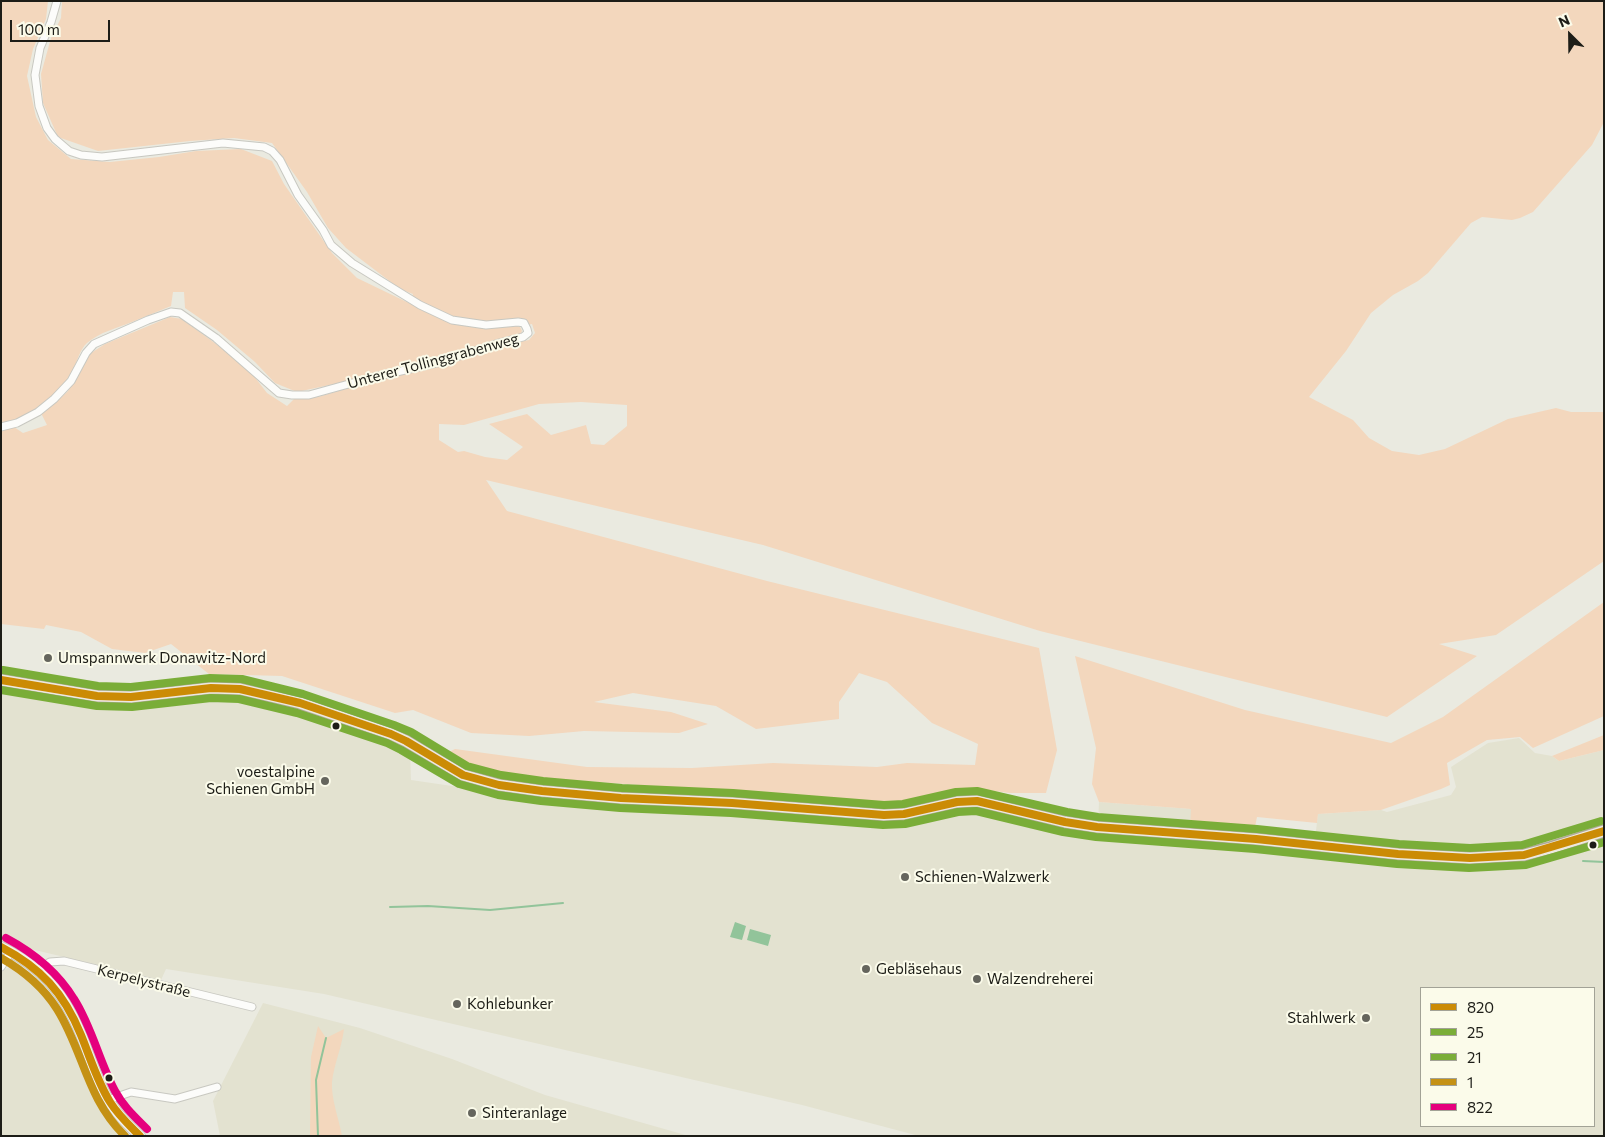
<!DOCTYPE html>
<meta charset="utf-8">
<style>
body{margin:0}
#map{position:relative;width:1605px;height:1137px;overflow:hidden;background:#eaeae0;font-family:Commissioner,sans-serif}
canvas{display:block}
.frame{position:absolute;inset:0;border:2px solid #1d1d17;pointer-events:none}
.legend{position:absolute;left:1420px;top:987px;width:175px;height:140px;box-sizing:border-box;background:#fbfbea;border:1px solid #a2a296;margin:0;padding:6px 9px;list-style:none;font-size:15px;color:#1d1d17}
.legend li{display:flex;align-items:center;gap:10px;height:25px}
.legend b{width:25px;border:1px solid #a2a296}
.north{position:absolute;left:1545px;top:10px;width:50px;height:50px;-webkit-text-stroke:4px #fbfbea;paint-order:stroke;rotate:337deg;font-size:14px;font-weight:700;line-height:20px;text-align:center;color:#1d1d17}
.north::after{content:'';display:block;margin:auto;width:18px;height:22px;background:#1d1d17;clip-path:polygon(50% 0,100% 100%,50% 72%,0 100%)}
.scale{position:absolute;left:10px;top:20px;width:100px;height:22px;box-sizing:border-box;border:2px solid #1d1d17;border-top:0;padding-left:6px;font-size:15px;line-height:18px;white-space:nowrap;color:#1d1d17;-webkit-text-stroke:4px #fbfbea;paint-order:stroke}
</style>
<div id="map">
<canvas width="1605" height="1137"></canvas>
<div class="frame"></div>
<ul class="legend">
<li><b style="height:6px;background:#cb8b05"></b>820</li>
<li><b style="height:6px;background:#7aad38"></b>25</li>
<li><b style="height:6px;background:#7aad38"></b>21</li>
<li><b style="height:6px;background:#c49115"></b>1</li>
<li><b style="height:6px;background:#e5007d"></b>822</li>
</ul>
<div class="north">N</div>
<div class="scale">100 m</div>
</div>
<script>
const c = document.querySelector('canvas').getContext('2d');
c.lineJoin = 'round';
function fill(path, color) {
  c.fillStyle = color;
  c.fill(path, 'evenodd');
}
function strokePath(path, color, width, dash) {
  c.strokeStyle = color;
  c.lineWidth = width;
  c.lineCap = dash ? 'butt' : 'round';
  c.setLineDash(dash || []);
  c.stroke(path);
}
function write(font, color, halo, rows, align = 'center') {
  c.font = font + ' Commissioner,sans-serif';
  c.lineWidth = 4;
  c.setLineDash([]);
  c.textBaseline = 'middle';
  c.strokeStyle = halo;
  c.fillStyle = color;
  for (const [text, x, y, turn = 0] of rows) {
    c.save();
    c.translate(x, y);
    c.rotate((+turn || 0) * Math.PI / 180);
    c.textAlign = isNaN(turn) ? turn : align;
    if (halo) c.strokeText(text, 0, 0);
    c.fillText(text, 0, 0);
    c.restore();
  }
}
const built = new Path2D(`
 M1,685L83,699L132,705L202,696L264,702L410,750L411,780L452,786L581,800L734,807L896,819L926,815L962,808L983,809L1021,816L1314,847L1318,814L1381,810L1387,812L1451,795L1456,787L1451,767L1488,743L1519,738L1535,753L1552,756L1559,761L1604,750V1136H919L802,1105L324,994L166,969L161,980L1,942ZM1421,988H1594V1126H1421Z
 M1099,802L1192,809L1190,829L1098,824Z
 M12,961L39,980L59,1004L70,1024L80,1048L90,1083L98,1101L111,1122L123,1136H1V972L8,968Z
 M263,1003L360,1028L452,1059L545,1095L689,1136H220L213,1101Z`);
const green = new Path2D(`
 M1,1H48L46,19L33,49L27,76L36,117L48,140L71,159L110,162L159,157L196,151L241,149L272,161L284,184L332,253L357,278L440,318L515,325L520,327L522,331L520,335L474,350L336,386L334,384L297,392L275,383L255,362L217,330L185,308L184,292H173L171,306C158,311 145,317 132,322C117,328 100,332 87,343C80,349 77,362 73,370C61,394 28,421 1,423Z
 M62,1H1604V122L1592,145L1533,212L1520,218L1512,220L1482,217L1471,223L1428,273L1418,281L1393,295L1371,313L1346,351L1309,397L1353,420L1369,438L1392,451L1419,455L1445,449L1508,419L1556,408L1571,412H1604V561L1496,635L1439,644L1477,656L1387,717L1040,631L763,545L486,480L507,511L767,581L1039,648L1057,750L1046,793H1010L971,788L889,804L506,775L456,762L447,753L455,749L587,767L692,768L773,763L877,767L907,763L975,765L978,744L932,723L887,682L859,673L839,702V719L756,729L716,706L633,693L594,702L671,712L708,724L679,733L584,731L529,736L471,733L413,710L395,713L282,676L209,674L171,644L145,653L112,649L81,632L46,625L44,629L1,624V430L14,427L23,433L47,425L41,413L53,405L68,391L88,355L105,344L170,317L182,319L227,352L250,371L267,393L287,406L294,399L318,397L392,375L417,371L466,358L502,345L529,340L535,333L532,324L528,325L464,320L449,315L412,298L413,294L400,289L346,248L328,228L307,192L272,143L234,138L190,141L98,151L58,137L43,103L41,74L51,38L61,18ZM581,402L627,405V426L604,445L591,444L586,425L551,435L527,414L489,424L523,447L507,460L485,457L464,451L458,452L439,440V424L464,425L539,404Z
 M1604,602V716L1533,748L1520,737L1487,740L1447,763L1450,785L1441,789L1381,810L1318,814L1317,823L1257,817L1254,832L1190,829L1191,809L1099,802L1092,784L1096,748L1075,656L1245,710L1391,743L1443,717Z
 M1604,735V750L1559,761L1552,756Z
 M318,1026L326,1038L344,1029C342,1047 334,1064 332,1082C331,1099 339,1119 342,1136H310L311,1057Z`);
const water = new Path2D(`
 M735,922L746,926L742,940L730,937Z
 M750,929L771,935L768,946L747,940Z`);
const stream = new Path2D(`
 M1583,861L1604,862
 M390,907L428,906L490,910L563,903
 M318,1136L316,1080L326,1038`);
const minor = new Path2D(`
 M1,427L17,423L38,412L54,399L71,381L86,353L94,344L148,320L171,312L180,313L216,338L279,393L292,395H309L374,377L441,362L499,343L523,337L528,333L527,329L524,323L518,322L486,325L452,320L420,305L352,263L331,245L323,230L298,195L280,160L272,151L264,147L223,143L102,157L81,155L69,151L55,139L47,128L39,106L35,75L40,48L51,22L57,1
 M1,967L11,952
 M38,970L50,962L64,961L252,1007
 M108,1100L131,1092L175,1099L217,1087`);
const secondary = new Path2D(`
 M1,947C50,970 71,1004 88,1053C95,1071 102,1092 114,1108C121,1119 131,1127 140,1136`);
const primary = new Path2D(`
 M1,680L97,696L131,697L211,688L240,689L300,703L391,734L406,741L463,775L499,785L542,791L621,798L732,803L884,815L904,814L957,802L977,801L1065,822L1097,827L1256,839L1398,854L1470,858L1524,855L1551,848L1604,831`);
const bus1 = new Path2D(`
 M1,680L97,696L131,697L211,688L240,689L300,703L391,734L406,741L463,775L499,785L542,791L621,798L732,803L884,815L904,814L957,802L977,801L1065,822L1097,827L1256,839L1398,854L1470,858L1524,855L1604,831
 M1,947C41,968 64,993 81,1035C90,1057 97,1081 110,1102C118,1115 129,1125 140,1136`);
const bus2 = new Path2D(`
 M1,690L97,706L132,707L211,698L239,699L297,713L387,743L401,750L459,784L498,795L541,801L620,808L731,813L883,825L905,824L958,812L976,811L1063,832L1096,837L1255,849L1397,864L1469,868L1526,865L1604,842`);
const bus3 = new Path2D(`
 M3,670L98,686L131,687L210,678L242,679L303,694L394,725L411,732L467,766L501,775L543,781L622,788L733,793L884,805L903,804L956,792L977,791L1067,812L1098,817L1257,829L1399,844L1470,848L1522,845L1601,821`);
const bus4 = new Path2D(`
 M1,958C24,971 43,987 57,1009C84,1052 86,1098 125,1136`);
const bus5 = new Path2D(`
 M6,938C34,953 57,971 74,999C92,1027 99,1061 115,1091C123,1106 135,1117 147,1129`);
const markers = [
 [48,658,5,"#65655d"],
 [336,726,4.5,"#1d1d17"],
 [325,781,5,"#65655d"],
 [1593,845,4.5,"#1d1d17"],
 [905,877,5,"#65655d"],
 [866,969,5,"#65655d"],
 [977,979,5,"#65655d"],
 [457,1004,5,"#65655d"],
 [1366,1018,5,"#65655d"],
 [109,1078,4.5,"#1d1d17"],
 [472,1113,5,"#65655d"]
];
const streetNames = [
 ["Unterer Tollinggrabenweg",433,361,-15],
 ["Kerpelystraße",144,981,14]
];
const poiNames = [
 ["Umspannwerk Donawitz-Nord",58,658],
 ["voestalpine",315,772,"right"],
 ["Schienen GmbH",315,789,"right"],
 ["Schienen-Walzwerk",915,877],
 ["Gebläsehaus",876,969],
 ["Walzendreherei",987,979],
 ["Kohlebunker",467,1004],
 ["Stahlwerk",1356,1018,"right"],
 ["Sinteranlage",482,1113]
];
fill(built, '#e3e2d0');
fill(green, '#f3d7bd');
fill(water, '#92c49a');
strokePath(stream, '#92c49a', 2);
strokePath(minor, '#c8c8c1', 9);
strokePath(secondary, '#c8c8c1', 12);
strokePath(primary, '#b0a997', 14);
strokePath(minor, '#fcfcfa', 7);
strokePath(secondary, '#f4f2ee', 10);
strokePath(primary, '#ede9e0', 11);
strokePath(bus1, '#cb8b05', 8);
strokePath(bus2, '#7aad38', 8);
strokePath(bus3, '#7aad38', 8);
strokePath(bus4, '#c49115', 8);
strokePath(bus5, '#e5007d', 8);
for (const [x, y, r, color] of markers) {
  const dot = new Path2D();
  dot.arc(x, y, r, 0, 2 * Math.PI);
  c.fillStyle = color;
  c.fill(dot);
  strokePath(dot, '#fbfbea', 2);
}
write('15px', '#1d1d17', '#fbfbea', streetNames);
write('15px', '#1d1d17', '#fbfbea', poiNames, 'left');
</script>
